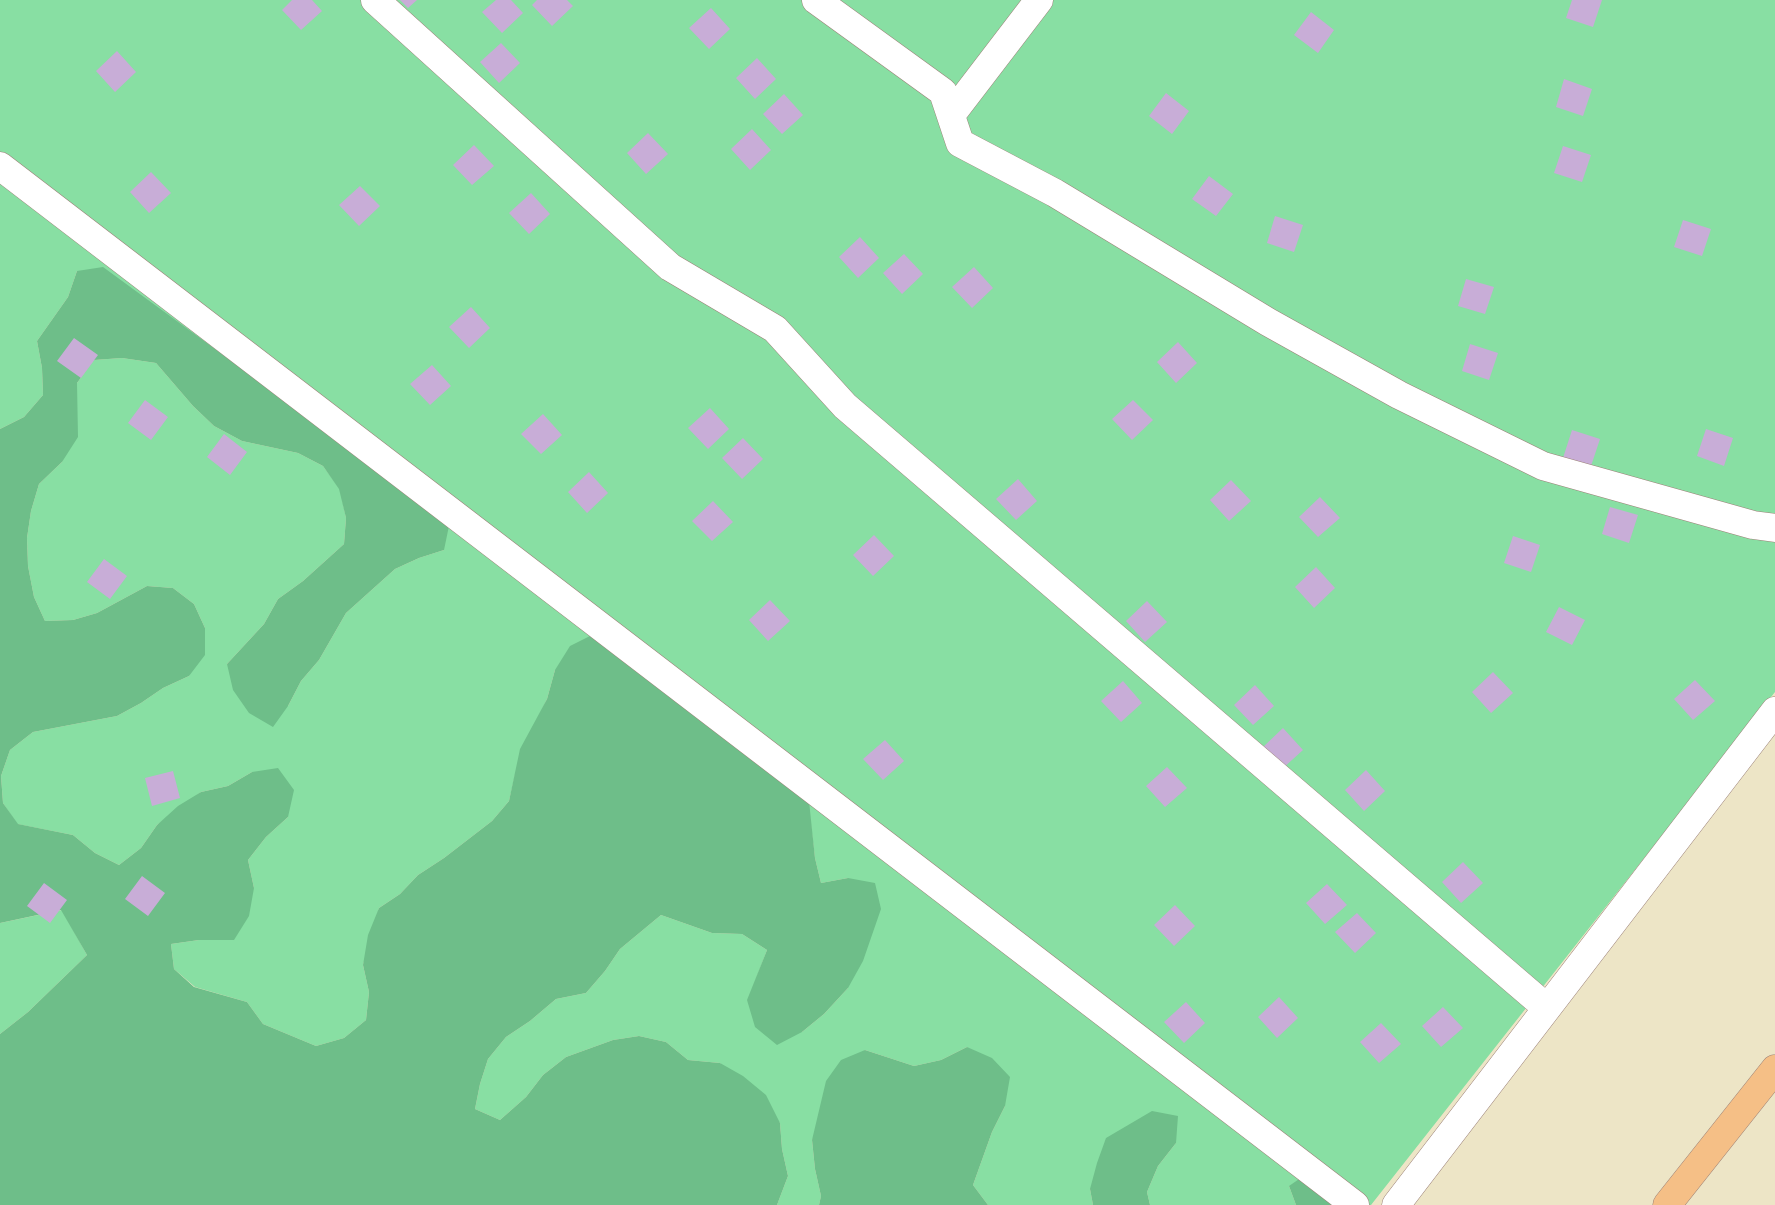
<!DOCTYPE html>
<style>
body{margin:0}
canvas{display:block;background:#ede5c6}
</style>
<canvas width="1775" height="1205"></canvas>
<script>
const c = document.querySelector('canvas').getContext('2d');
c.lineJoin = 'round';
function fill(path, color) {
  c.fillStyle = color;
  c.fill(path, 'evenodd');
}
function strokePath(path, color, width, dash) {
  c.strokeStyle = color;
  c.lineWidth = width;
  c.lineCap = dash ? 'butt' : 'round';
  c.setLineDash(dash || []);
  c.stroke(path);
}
const green = new Path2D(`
 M0,0H1775V692L1371,1205H1340L1289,1186L1296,1205H1150L1147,1192L1158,1166L1176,1143L1090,1189L1093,1205H988L973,1185L992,1132L1005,1106L967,1047L941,1060L914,1066L865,1050L812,1140L815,1169L821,1196L819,1205H777L788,1176L782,1149L780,1123L720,1063L688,1060L666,1042L639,1036L613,1040L566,1057L543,1075L526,1097L500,1120L475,1109L480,1084L488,1059L506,1037L530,1021L556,999L586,993L605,971L620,949L661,915L712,933L742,934L767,950L748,1000L802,1032L824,1014L848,988V878L821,883L815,858L808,801L555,670L547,699L535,724L515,775L509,801L492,821L444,858L418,875L400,894L379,908L363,965L369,992L366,1020L344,1038L316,1046L263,1024L247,1002L195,987L174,969L171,944L199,940L254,888L248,860L266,837L288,817L252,772L228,786L201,792L157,825L141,848L119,865L95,853L73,835L17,824L3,803L1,776L10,750L33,732L117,716L141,703L163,688L189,676L205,628L194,604L173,588L147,586L97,613L73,620L45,621L34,597L28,566L27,538L31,511L39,484L62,462L77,383L94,360L122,358L156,363L193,406L214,426L242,441L298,453L323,466L340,489L346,518L344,544L303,581L278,599L264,624L227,664L288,706L301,681L319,660L346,613L395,569L419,558L444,550L77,271L68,297L37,341L42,368L43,395L24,417L0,429Z
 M62,910L87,955L28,1012L0,1034V923Z`);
const forest = new Path2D(`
 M103,267L450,521L444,550L419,558L395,569L346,613L319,660L301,681L288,706L273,727L249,713L233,690L227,664L264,624L278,599L303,581L344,544L346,518L339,489L323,466L298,453L242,441L214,426L193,406L156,363L122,358L94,360L77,383L78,437L62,462L39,484L31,511L27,538L28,566L34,597L45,621L73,620L97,613L147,586L173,588L194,604L205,628V655L189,676L163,688L141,703L117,716L33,732L10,750L1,776L3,803L18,824L73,835L95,853L119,865L141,848L157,825L178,806L201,792L228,786L252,772L278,768L294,790L288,817L266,837L248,860L254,888L249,916L234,940H199L171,944L174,969L194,987L247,1002L263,1024L316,1046L344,1038L366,1020L369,992L363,965L368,935L379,908L400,894L418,875L444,858L492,821L509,801L520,749L547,699L555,670L570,646L596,633L809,801L815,858L821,883L848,878L875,883L881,909L863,961L848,988L824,1014L802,1032L777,1045L755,1027L747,1000L767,950L742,934L712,933L661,915L620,949L605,971L586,993L556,999L530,1021L506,1037L488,1059L480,1084L475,1109L500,1120L526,1097L543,1075L566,1057L613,1040L639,1036L666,1042L688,1060L720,1063L743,1076L766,1095L780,1123L782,1149L788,1176L777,1205H0V1034L28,1012L87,955L61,910L0,923V429L24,417L43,395L42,368L37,341L68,297L77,271Z
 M967,1047L992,1058L1010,1077L1005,1106L992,1132L973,1185L988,1205H819L821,1196L815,1169L812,1140L826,1081L841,1060L865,1050L914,1066L941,1060Z
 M1152,1111L1178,1116L1176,1143L1158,1166L1147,1192L1150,1205H1093L1090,1189L1097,1163L1106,1138Z
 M1305,1175L1340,1205H1296L1289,1186Z`);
const building = new Path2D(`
 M292,0H312L322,11L301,30L282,10Z
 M400,0H417L408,8Z
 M496,0H511L523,13L502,33L482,12Z
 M537,0H567L573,6L552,26L532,5Z
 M1572,0H1602L1593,27L1566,18Z
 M711,8L730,29L709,49L689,28Z
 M1311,12L1334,30L1318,53L1294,35Z
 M501,43L520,63L499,83L480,62Z
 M117,51L136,72L115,92L96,71Z
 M757,58L776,79L755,99L736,78Z
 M1564,79L1592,89L1583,116L1556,107Z
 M1166,93L1189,111L1172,134L1149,116Z
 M784,94L803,115L782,134L763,114Z
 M752,129L771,150L750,170L731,149Z
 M648,133L668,154L646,174L627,153Z
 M474,145L494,166L472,185L453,165Z
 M1563,146L1591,155L1582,182L1554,173Z
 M151,172L171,193L149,213L130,192Z
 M1209,176L1233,194L1216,216L1192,199Z
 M360,186L380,206L359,226L339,205Z
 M531,193L550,214L529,234L509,213Z
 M1275,216L1303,225L1294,252L1267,243Z
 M1683,220L1711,229L1702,256L1674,247Z
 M860,237L879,258L858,278L839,257Z
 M904,254L923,274L902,294L883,273Z
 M974,267L993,288L972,308L952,287Z
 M1466,279L1494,287L1485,314L1458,306Z
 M471,307L490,328L469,348L449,327Z
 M74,338L98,355L81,378L57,361Z
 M1178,342L1197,363L1176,383L1157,362Z
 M1470,344L1498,353L1489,380L1462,371Z
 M432,365L451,386L430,405L410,384Z
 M145,400L168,417L151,440L128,423Z
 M1133,400L1153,420L1132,440L1112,419Z
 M710,408L729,429L708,449L688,428Z
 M543,414L562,435L541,454L521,434Z
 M1706,429L1733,438L1724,466L1697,456Z
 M1572,430L1600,439L1591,466L1563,458Z
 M224,434L247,452L230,475L207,457Z
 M743,438L763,459L742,479L722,458Z
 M589,472L608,493L587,513L568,492Z
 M1018,479L1037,501L1016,520L996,499Z
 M1231,480L1251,501L1229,521L1210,500Z
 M1320,497L1340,518L1318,537L1299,517Z
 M713,501L733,522L712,541L692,521Z
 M1610,507L1638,515L1629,543L1602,534Z
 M874,535L894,556L873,576L853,555Z
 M1513,536L1540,545L1531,572L1504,563Z
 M104,559L127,576L110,599L87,582Z
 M1316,567L1335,588L1314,608L1295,587Z
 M770,600L790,621L768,641L749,620Z
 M1147,601L1167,622L1145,642L1126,621Z
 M1559,607L1585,620L1572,645L1546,632Z
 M1493,672L1513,693L1491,713L1472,692Z
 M1695,680L1715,701L1693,720L1674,699Z
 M1123,681L1142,703L1121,722L1101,701Z
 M1255,685L1274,706L1253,725L1234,705Z
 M1283,728L1303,750L1282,769L1262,748Z
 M885,740L904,761L883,780L863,759Z
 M1167,767L1187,788L1165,807L1146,786Z
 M1366,770L1385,791L1364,811L1345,790Z
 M173,771L180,798L152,806L145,778Z
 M1463,862L1483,883L1461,903L1442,882Z
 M142,876L165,893L148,916L125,899Z
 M44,883L67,900L50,923L27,906Z
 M1327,884L1347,905L1325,924L1306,903Z
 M1175,905L1195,926L1174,946L1154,925Z
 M1357,913L1376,933L1355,953L1335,932Z
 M1279,997L1298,1018L1277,1038L1258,1017Z
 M1186,1002L1205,1023L1184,1043L1164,1022Z
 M1443,1007L1463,1028L1441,1047L1422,1026Z
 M1381,1023L1401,1044L1379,1063L1360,1042Z`);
const minor = new Path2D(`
 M375,0L670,267L775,329L845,406L1547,1008
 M816,0L943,92L960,143L1055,193L1268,322L1399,395L1543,466L1753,525L1775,528
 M951,115L1039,0
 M0,166L1355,1205
 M1396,1205L1775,711`);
const major = new Path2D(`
 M1667,1205L1775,1069`);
fill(green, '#88dfa3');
fill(forest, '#6ebe89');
fill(building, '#c8add7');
strokePath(minor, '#9c8278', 29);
strokePath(major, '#9c8278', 29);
strokePath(minor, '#fff', 28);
strokePath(major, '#f5bf86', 28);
</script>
